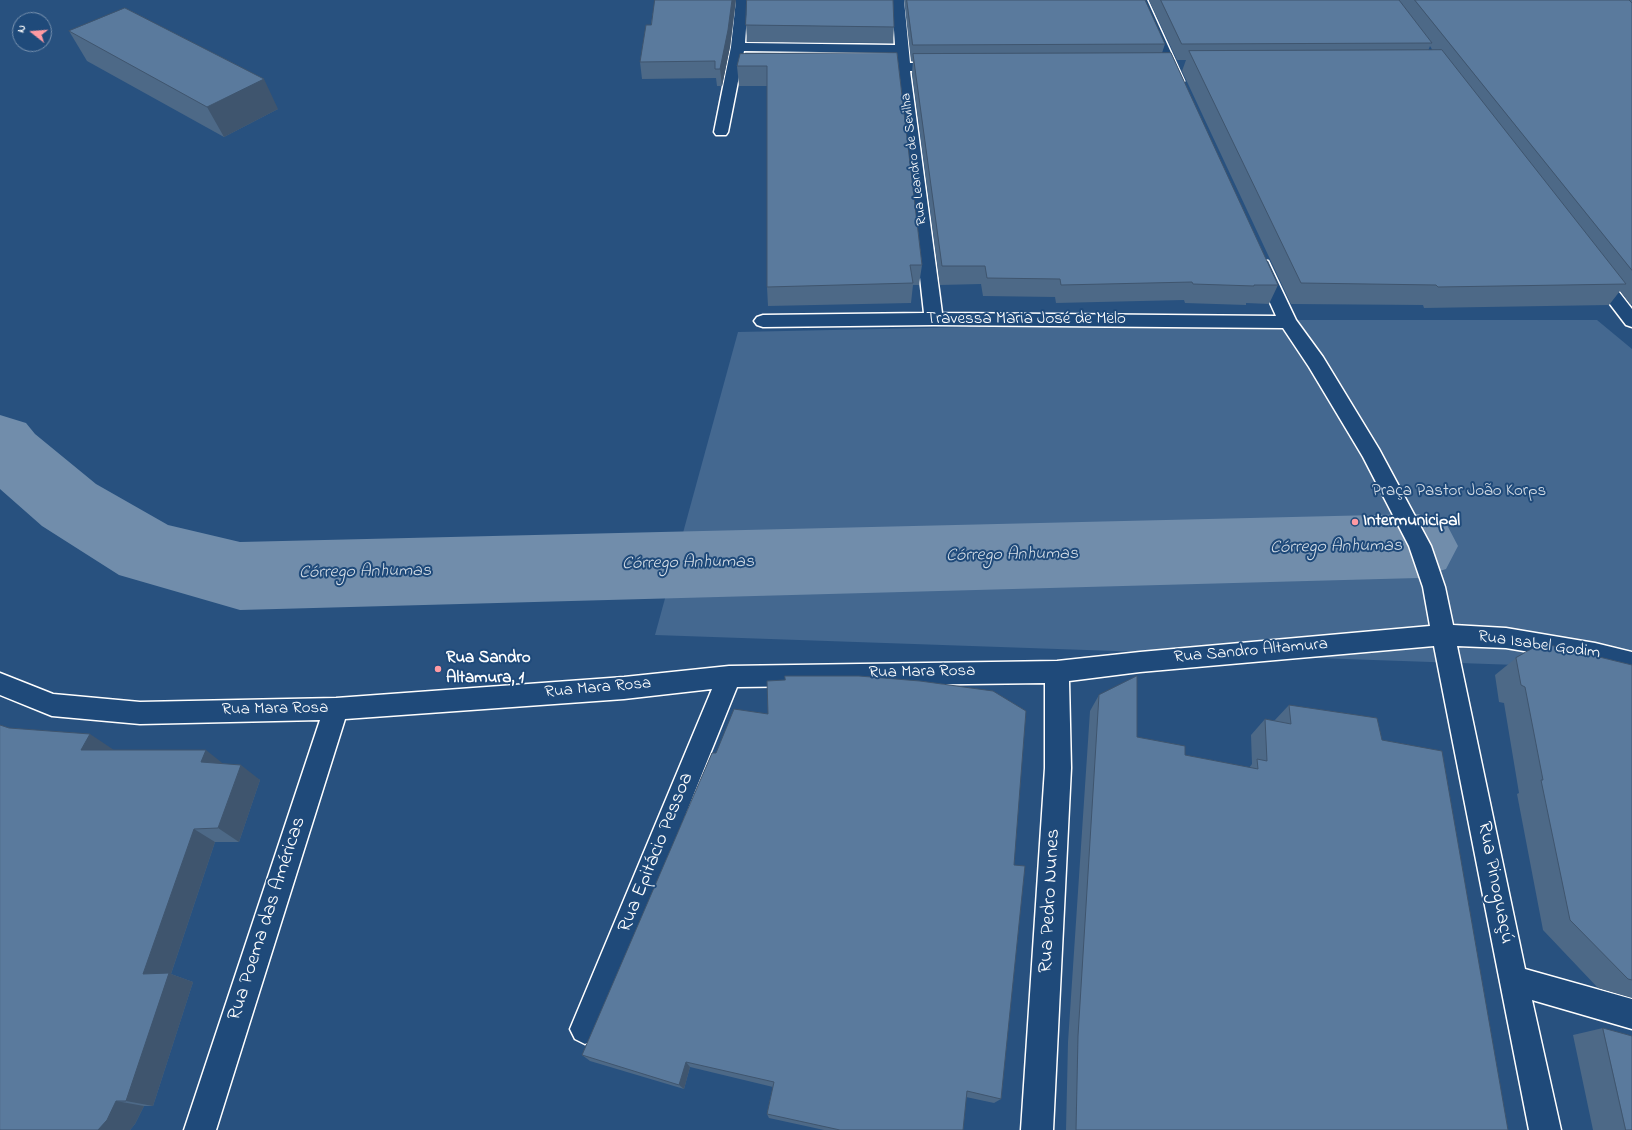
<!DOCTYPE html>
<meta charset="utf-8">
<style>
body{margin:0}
#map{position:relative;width:1632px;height:1130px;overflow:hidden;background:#28517f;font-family:"Indie Flower",sans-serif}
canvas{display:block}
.north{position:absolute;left:12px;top:12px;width:40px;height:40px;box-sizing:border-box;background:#1f4a7a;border:1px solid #7992af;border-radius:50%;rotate:287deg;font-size:11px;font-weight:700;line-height:16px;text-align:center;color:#fff}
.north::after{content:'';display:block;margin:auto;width:14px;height:18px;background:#ff9aa2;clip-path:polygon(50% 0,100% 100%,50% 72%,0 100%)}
</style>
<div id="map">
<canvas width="1632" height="1130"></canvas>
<div class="north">N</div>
</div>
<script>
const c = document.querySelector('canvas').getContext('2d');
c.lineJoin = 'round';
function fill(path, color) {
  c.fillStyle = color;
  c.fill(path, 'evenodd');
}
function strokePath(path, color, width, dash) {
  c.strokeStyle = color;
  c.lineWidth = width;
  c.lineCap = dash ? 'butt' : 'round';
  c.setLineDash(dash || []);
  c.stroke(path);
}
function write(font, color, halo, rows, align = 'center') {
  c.font = font + ' "Indie Flower",sans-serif';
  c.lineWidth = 4;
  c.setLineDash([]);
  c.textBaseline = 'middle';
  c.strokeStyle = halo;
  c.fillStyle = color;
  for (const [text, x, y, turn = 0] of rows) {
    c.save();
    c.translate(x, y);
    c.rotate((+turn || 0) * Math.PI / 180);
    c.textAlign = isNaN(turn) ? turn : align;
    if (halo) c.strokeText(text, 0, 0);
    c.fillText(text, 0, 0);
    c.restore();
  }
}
const green = new Path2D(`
 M1301,320H1597L1632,349V669L655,635L738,332Z`);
const river = new Path2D(`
 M0,415L26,423L35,434L96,484L168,525L240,542L1418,514L1446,523L1458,546L1446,569L1418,578L240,610L119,575L42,526L0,489Z`);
const minor = new Path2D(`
 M736,0H748L745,43L895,45L892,0H904L910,63H941L946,64L948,67L946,70L941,71H910L942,313L1276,316L1253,265L1256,261L1262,260L1268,261L1296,320L1323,357L1379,449L1431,546L1445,587L1453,625L1506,628L1595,643L1632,652V672L1595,663L1506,648L1457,646L1525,969L1632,999V1029L1532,1000L1561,1130H1529L1434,646L1140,672L1069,681L1071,768L1053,1130H1021L1045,768V683L737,687L595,1039L585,1044L575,1039L570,1029L712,689L624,699L345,719L216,1130H184L320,720L140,724L52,716L0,695V673L53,694L140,702L336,698L624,677L729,666L1057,661L1140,652L1430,626L1423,587L1409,546L1363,457L1309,367L1283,328L934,325L763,327L757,325L754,321L757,317L763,315L924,313L897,71L865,70L863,67L865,64L896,63L895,53L744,51L728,132L726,135H716L714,132L731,47Z
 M1135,0H1147L1184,81L1182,84H1172L1170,81Z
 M1596,268L1602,270L1632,309V327L1626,325L1587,274L1590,270Z`);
const wall = new Path2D(`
 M655,0H736L730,47L722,86H717L716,78L642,79L640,62L651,25Z
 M904,0H1145L1165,44L1162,53L1278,285L1269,304L1246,303V305L1185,303L1184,300L1056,303L1055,297L983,296L981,284L940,285L912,72L913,61H911Z
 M1149,0H1632V304H1630L1620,291L1609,305L1424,308L1423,305L1291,304L1182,71L1186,60H1177ZM1430,46L1433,51H1428Z
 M746,25L894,27L893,43L747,42Z
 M69,31L278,109L224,137L87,61Z
 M897,53L922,265L919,285H913L911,303L768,306L767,287V86H739L737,66Z
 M1516,658L1632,665V998L1598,988L1543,930L1517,794L1519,793L1504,703L1499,702L1495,675Z
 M1099,695L1137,737L1185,755L1249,768L1252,764L1251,735L1265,719L1274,721L1289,705L1382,740L1508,1130H1066L1068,1042L1090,711Z
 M9,728L113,750L224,764L260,780L239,842H215L171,974L193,982L153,1106H144L135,1124L130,1130H0Z
 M1014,865L1001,1099L994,1103L966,1097L963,1130H824L769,1118L767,1114L773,1087L690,1067L684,1089L590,1061L582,1055Z
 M1603,1028L1632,1130H1593L1573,1035Z`);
const shadedWall = new Path2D(`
 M732,0H736L730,47L722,86L720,69Z
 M264,79L278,109L224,137L207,107Z
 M90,734L114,750H81Z
 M206,750L226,766L201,762Z
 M241,765L260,780L239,842L218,828Z
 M194,829L215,842L171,974L193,982L153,1106L126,1101L143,974Z
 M686,1062L690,1067L684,1089L679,1085Z
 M116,1101L144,1106L135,1124L130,1130H98Z`);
const building = new Path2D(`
 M655,0H732L728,30L720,69H715V61L640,62L646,25H651Z
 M747,0H893L894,27L746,25Z
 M907,0H1145L1165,44L913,45Z
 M1161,0H1399L1432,43L1182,44Z
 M1415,0H1629L1632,3V270Z
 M125,8L264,79L207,107L69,31Z
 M1442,50L1626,284L1438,287L1436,285L1301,283L1189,51Z
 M897,53L922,265H910L913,283L767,287V66H737L740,54Z
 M1171,53L1278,285H1254V286L1193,284L1192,282L1061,285L1060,279L987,278L985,266H942L913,54Z
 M1542,643L1632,665V980L1628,979L1570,920L1541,780H1543L1525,687L1521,685L1516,658Z
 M785,676H859L920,681L993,691L1026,711L1014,865L1025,866L1001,1099L967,1091L963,1130H840L767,1114L774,1082L686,1062L679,1085L582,1055L712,753H716L734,709L768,714L767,681L785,680Z
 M1137,676V737L1185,746V755L1258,769L1257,759L1267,761L1265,719L1291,724L1289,705L1377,718L1382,740L1442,751L1508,1130H1076L1078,1036L1099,695Z
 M0,725L9,728L90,734L81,750H206L201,762L241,765L218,828L194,829L143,974L169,973L126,1101H116L107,1120L98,1130H0Z
 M1603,1028L1632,1036V1130H1626Z`);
const markers = [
 [1355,522,4,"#ff9aa2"],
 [438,669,4,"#ff9aa2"]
];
const farStreetnames = [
 ["Rua Leandro de Sevilha",915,159,-97]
];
const streetNames = [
 ["Travessa Maria José de Melo",1026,320],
 ["Rua Isabel Godim",1539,646,8],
 ["Rua Sandro Altamura",1251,652,-5],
 ["Rua Mara Rosa",922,673,-1],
 ["Rua Mara Rosa",598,689,-5],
 ["Rua Mara Rosa",275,710,-1]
];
const parkNames = [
 ["Praça Pastor João Korps",1459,492]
];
const poiNames = [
 ["Intermunicipal",1363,522],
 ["Rua Sandro",446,659],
 ["Altamura, 1",446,679]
];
const waterNames = [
 ["Córrego Anhumas",1336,548,-1],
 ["Córrego Anhumas",1012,556,-1],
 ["Córrego Anhumas",688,564,-1],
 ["Córrego Anhumas",365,573,-1]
];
const nearStreetnames = [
 ["Rua Epitácio Pessoa",657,853,-68],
 ["Rua Pinoguaçú",1494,883,79],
 ["Rua Pedro Nunes",1051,901,-87],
 ["Rua Poema das Américas",268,919,-72]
];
fill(green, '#446890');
fill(river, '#718dab');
strokePath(minor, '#fff', 3);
fill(minor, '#1f4a7a');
fill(wall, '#4d6987');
fill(shadedWall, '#3f556e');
fill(building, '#5a7a9d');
strokePath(building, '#3f556e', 1);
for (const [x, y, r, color] of markers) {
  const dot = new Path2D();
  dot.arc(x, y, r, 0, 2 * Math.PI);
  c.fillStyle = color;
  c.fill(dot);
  strokePath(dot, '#1f4a7a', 1.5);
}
write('14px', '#fff', '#1f4a7a', farStreetnames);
write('17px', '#fff', '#1f4a7a', streetNames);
write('17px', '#dae1e9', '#1f4a7a', parkNames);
write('bold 17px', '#fff', '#1f4a7a', poiNames, 'left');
write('italic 18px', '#d4dde6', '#1f4a7a', waterNames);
write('20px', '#fff', '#1f4a7a', nearStreetnames);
</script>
